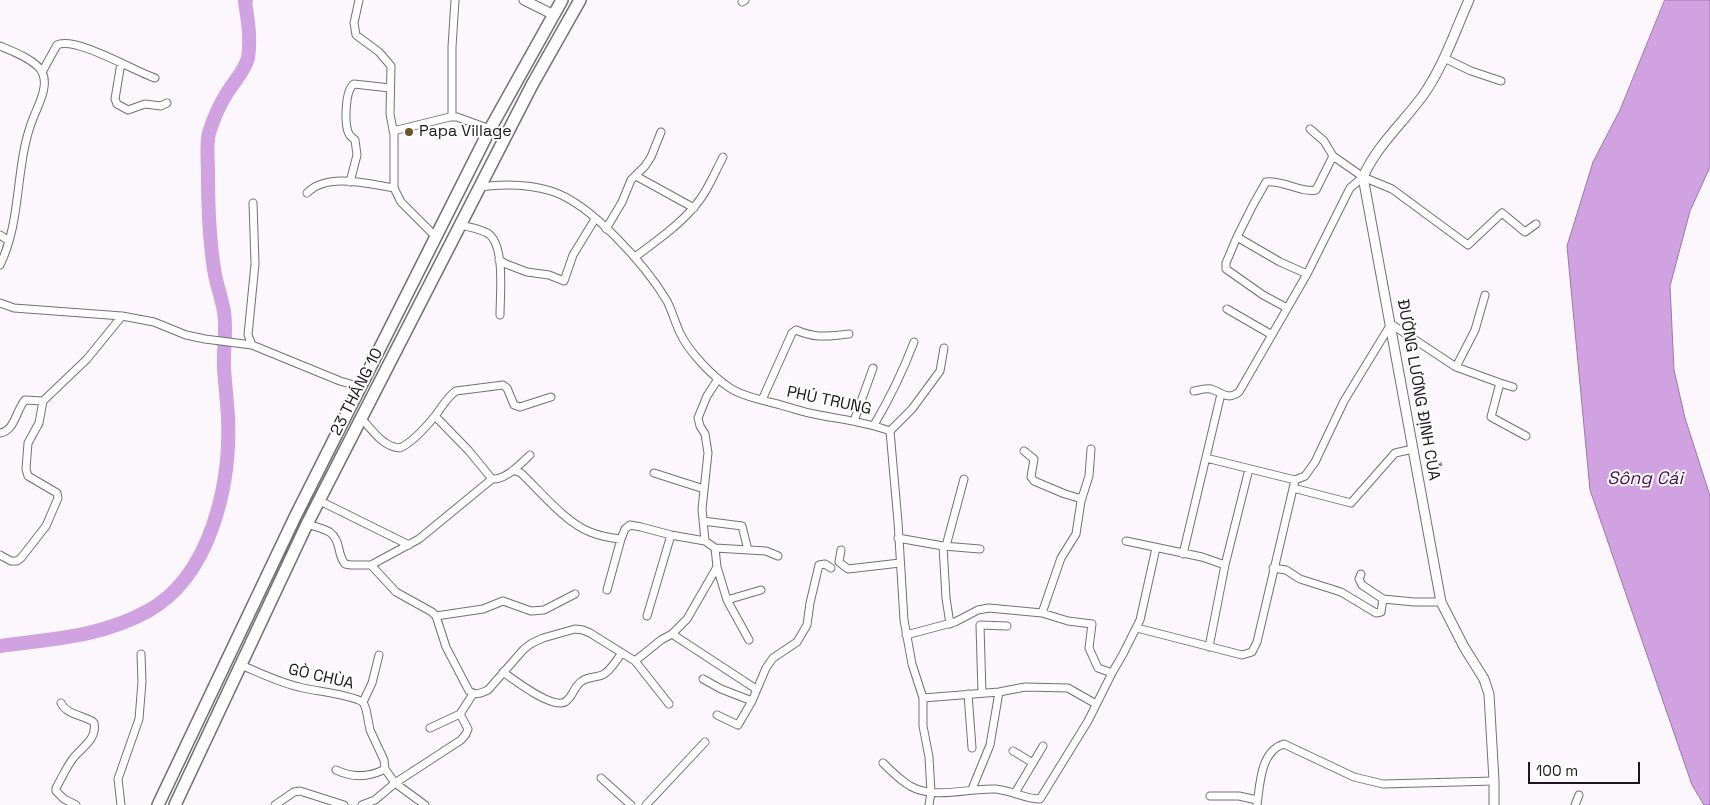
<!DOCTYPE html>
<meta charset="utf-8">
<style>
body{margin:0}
#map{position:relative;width:1710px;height:805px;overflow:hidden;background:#fbf7fc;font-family:"Space Grotesk",sans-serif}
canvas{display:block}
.scale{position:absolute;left:1528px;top:762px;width:112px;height:22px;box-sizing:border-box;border:2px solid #19181a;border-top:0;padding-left:6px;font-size:15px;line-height:18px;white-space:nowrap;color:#19181a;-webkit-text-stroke:4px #fff;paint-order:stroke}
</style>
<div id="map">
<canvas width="1710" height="805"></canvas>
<div class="scale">100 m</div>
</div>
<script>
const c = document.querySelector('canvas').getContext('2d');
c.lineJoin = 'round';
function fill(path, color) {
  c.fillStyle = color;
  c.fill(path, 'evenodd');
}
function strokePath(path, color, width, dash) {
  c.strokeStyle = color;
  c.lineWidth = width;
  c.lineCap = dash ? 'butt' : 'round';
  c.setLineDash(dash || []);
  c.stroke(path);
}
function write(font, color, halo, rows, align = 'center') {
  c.font = font + ' "Space Grotesk",sans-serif';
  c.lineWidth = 4;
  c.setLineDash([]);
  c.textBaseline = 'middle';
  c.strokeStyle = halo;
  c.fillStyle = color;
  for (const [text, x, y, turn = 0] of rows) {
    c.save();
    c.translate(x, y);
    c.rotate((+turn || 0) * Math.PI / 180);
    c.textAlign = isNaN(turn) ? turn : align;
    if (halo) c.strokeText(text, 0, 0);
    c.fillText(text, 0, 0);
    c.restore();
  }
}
const water = new Path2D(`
 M1665,0H1710V167L1690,211L1670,286L1674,370L1685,418L1710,496V805H1704L1692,785L1590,490L1567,246L1593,162L1620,110Z`);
const river = new Path2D(`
 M0,646C51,639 101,637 148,611C211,576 231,484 228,417C227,400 225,384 224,368C223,350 227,330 224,312C222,298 216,284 214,269C209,237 208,205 208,173C208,161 206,144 209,133C213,120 220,104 227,93C234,82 245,70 248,58C251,39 248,21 245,2L246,0`);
const minor = new Path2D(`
 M359,0L354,23L356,35L379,52L391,66L390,114L394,135V188L401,202L436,237
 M742,2L745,0
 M0,46C12,51 36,60 42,72C49,85 39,104 34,116C14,164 23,218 0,265
 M1444,58L1471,71L1501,81
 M121,63L115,99L117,104L128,110L145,104L161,106L167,103
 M42,72L57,45C75,36 134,71 155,78
 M452,117V47L455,0
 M1310,129L1324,141L1333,156L1363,177L1392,189L1468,245L1502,213L1525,232L1536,224
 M393,131L450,117H457L490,129
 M636,176L694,208
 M350,182L357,155L355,140C354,139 350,136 349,134C344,124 345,90 354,84L390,88
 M479,187C503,184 528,184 551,191C591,203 646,266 667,301C672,311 675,322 680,333C689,352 712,376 730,388C742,396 755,398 769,402C783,405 796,410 809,413C836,419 864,421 890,431L898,522L904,620L912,664L923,698V726L929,757L931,792L929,805
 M307,193C327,172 369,184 394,188
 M460,225C469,227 483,229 490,235C505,249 500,296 500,315
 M606,229L622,202L631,180L645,166L651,157L661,132
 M0,235L9,241
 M1237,237L1253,205L1266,182C1283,180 1301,193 1316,190L1333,156
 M635,257C655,242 678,226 694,207C707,193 714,174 723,157
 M499,260L506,264L527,272L549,275L564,281L573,255L595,219
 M0,303L14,308L122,316L154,322L186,335L205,339L252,345L340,381L361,387
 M1287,308L1263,295L1226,269V263L1237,237L1280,262L1307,274
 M1227,309L1272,335
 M252,345L248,335L255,264L253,203
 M1456,367L1475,330L1485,295
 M1500,383L1513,387
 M1194,391C1199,390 1205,388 1211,389C1222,392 1227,401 1239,392L1307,274L1350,188L1363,177
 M762,400L792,333L796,330C817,339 827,336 849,334
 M435,416L469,451L492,479C506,480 520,464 530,455
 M362,419C373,431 383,447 400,448C413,442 426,427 435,416C442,407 447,397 456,391L503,385L507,388L514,405L520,407L551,397
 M854,421L873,368
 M874,425C890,398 903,371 914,342
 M890,431L912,409L940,371L944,348
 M0,433C15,431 16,410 25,400L43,401
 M1024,451L1034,459L1031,477L1034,481L1065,494L1082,499
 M1206,458L1295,480L1305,476L1315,462L1344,401L1391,324L1456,367L1500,383L1491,417L1526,436
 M513,470L521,473C541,492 565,522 590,532C600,536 610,538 621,539L625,529L630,525L641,527L671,535
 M654,473L704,489
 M1293,488L1351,503L1395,453L1413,449
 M320,501L409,545
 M703,521L742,526L748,550
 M307,524C325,530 335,529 339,549C340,554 341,559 345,564L351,565H371L396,592L432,612L436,616L446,647L469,691C476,696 481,693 488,690L524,649L532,643L543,638L575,629L583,630L590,633L635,661
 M898,538L943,546L980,549
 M1126,541L1202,557L1225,565
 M943,546L946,598L950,624
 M946,546L964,479
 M715,548L766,551L778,556
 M841,550L839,562L848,569L900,563
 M1183,554L1221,394
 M0,555L11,561H17L21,558L46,526L58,498L57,493L28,476L26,469L28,443L39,423L43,401L87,359L122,316
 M371,565L419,539L492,479
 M717,567L727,600L749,640
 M1273,568L1286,570L1300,579L1341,592L1376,613L1381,612L1383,599
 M1361,574L1359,579L1362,585L1383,599L1414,602H1441
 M607,590L621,539
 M727,600L761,590
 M1042,613L1068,621L1092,624L1089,648L1098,668L1112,673L1123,654L1140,620L1156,548
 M436,616L483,609L503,601L531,611L544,610L575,594
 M647,616L671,535L705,541
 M1137,628L1242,655L1252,652L1257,642L1295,480
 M672,634L756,689
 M906,635L955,622L978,610L989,608L1042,613L1061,558L1076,534L1081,501L1089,476L1091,449
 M1209,647L1225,565L1249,469
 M241,665C260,673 278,682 299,687C318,692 345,693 363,702L366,709L370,730L384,760L385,769L395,783L425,805
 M503,672C514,680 552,709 565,702C573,697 574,686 582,681C589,676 598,678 604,674C611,670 617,659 622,653
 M703,679L721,689L752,701
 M982,693L980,625L1007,626
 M968,694L972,748
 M923,698L999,692L1025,687L1068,688L1096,704
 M363,702L372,683L379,655
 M61,703C66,714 81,715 92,721L94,723C97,738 84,746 75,756C67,765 62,778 56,788V791L64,799L76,805
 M669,704L635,661L661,640L672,634L687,619L717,567L715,548L705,541L702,509L708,453L705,434L700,426L698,418L707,396L718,379
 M717,715L738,725L752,701L766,668L773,658L797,642L807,625L810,603L819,565L825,564L831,568
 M430,728L460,714L473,694
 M1013,751L1033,763
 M883,763C891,771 900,780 910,786C935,800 968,788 995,789C1010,790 1025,799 1040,799L1088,721L1112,673
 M336,770C353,778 370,777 385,769
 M601,778L631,805
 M972,789L990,745L999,692
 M1015,793L1043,746
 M1210,796H1239L1257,800
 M121,805L118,779L139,719L142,682L141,654
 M275,805L294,792L300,791L344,805
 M362,805L375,800L395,783L461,740L466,734L468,729L460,714
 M646,805L705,742
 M1257,805C1260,785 1260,751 1284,744L1354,777L1383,784L1494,781
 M1575,805L1579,795`);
const tertiary = new Path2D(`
 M524,0L554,15
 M1469,0C1455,31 1444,65 1424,94C1404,122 1377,145 1363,177L1441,602L1464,647L1484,679L1489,694L1494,781V805`);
const primary = new Path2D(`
 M158,805L295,517L490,129L562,0
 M175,805L307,524L532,85L580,0`);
const markers = [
 [409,132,5,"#6d5526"]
];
const poiNames = [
 ["Papa Village",419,132]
];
const streetNames = [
 ["ĐƯỜNG LƯƠNG ĐỊNH CỦA",1418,390,80],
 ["23 THÁNG 10",357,392,-63],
 ["PHÚ TRUNG",829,401,12],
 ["GÒ CHÙA",321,677,13]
];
const waterNames = [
 ["Sông Cái",1645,479]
];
fill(water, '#d1a2e1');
strokePath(water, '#9a79a5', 1);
strokePath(river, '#d1a2e1', 14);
strokePath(minor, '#747175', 9);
strokePath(tertiary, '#747175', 11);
strokePath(primary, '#747175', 14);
strokePath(minor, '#fff', 7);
strokePath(tertiary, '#fff', 9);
strokePath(primary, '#fff', 11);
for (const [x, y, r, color] of markers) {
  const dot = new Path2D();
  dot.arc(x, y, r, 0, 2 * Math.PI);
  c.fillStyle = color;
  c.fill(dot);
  strokePath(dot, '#fff', 2);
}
write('16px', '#19181a', '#fff', poiNames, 'left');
write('16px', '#19181a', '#fff', streetNames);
write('italic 18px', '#4a0e5b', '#fff', waterNames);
</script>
